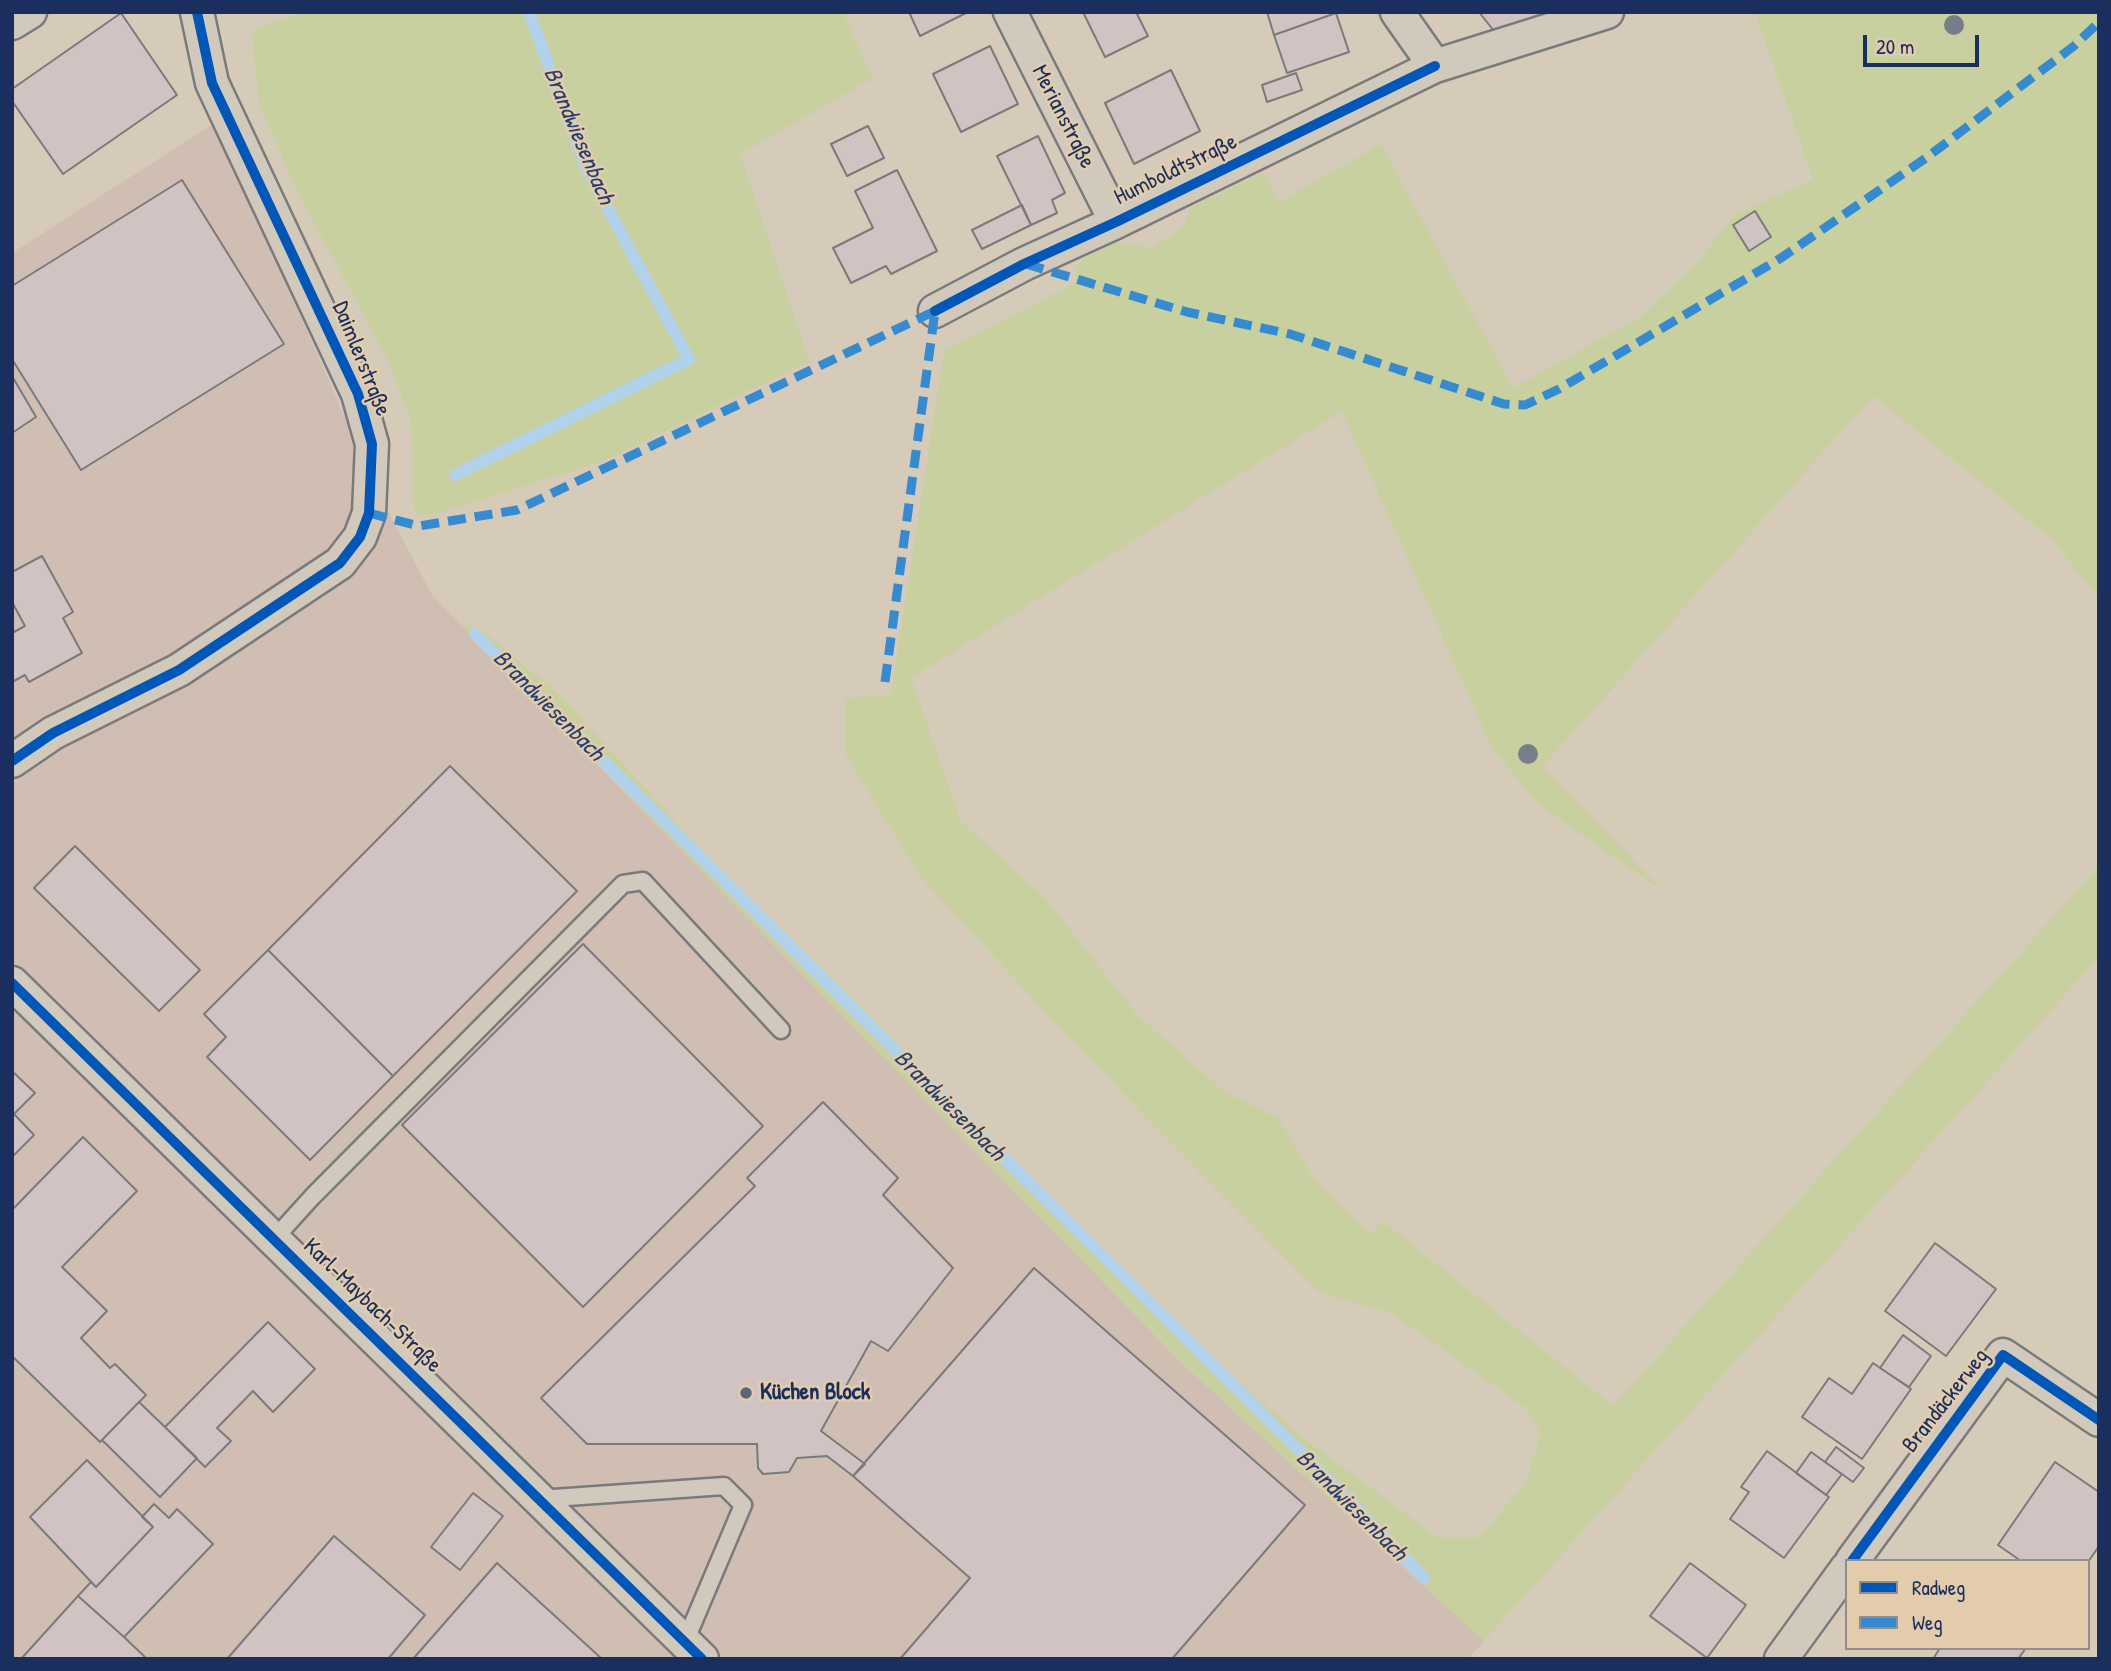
<!DOCTYPE html>
<meta charset="utf-8">
<style>
body{margin:0}
#map{position:relative;width:2111px;height:1671px;overflow:hidden;background:#d6cab9;font-family:"Patrick Hand",sans-serif}
canvas{display:block}
.frame{position:absolute;inset:0;border:14px solid #1b2f5e;pointer-events:none}
.legend{position:absolute;left:1845px;top:1559px;width:245px;height:91px;box-sizing:border-box;background:#e3ccac;border:2px solid #938d8d;margin:0;padding:9px 12px;list-style:none;font-size:21px;color:#1b2f5e}
.legend li{display:flex;align-items:center;gap:14px;height:35px}
.legend b{width:35px;border:2px solid #938d8d}
.scale{position:absolute;left:1863px;top:35px;width:116px;height:32px;box-sizing:border-box;border:4px solid #1b2f5e;border-top:0;padding-left:9px;font-size:21px;line-height:24px;white-space:nowrap;color:#1b2f5e;-webkit-text-stroke:5px #e3ccac;paint-order:stroke}
</style>
<div id="map">
<canvas width="2111" height="1671"></canvas>
<div class="frame"></div>
<ul class="legend">
<li><b style="height:9px;background:#0057b8"></b>Radweg</li>
<li><b style="height:9px;background:#368acf"></b>Weg</li>
</ul>
<div class="scale">20 m</div>
</div>
<script>
const c = document.querySelector('canvas').getContext('2d');
c.lineJoin = 'round';
function fill(path, color) {
  c.fillStyle = color;
  c.fill(path, 'evenodd');
}
function strokePath(path, color, width, dash) {
  c.strokeStyle = color;
  c.lineWidth = width;
  c.lineCap = dash ? 'butt' : 'round';
  c.setLineDash(dash || []);
  c.stroke(path);
}
function write(font, color, halo, rows, align = 'center') {
  c.font = font + ' "Patrick Hand",sans-serif';
  c.lineWidth = 5;
  c.setLineDash([]);
  c.textBaseline = 'middle';
  c.strokeStyle = halo;
  c.fillStyle = color;
  for (const [text, x, y, turn = 0] of rows) {
    c.save();
    c.translate(x, y);
    c.rotate((+turn || 0) * Math.PI / 180);
    c.textAlign = isNaN(turn) ? turn : align;
    if (halo) c.strokeText(text, 0, 0);
    c.fillText(text, 0, 0);
    c.restore();
  }
}
const built = new Path2D(`
 M216,122L377,491L432,595L1186,1367L1484,1641L1468,1659H12V253Z`);
const green = new Path2D(`
 M303,12H843L873,78L740,154L809,361L606,460L432,515L417,514L413,505L412,425L391,366L295,187L259,102L252,32L261,27Z
 M1755,12H2099V599L2052,539L1873,396L1542,767L1665,892L1539,805L1492,748L1342,411L911,678L961,822L1045,898L1138,1016L1226,1093L1278,1118L1313,1178L1370,1234L1383,1221L1613,1406L2099,866V957L1484,1641L1186,1367L459,623L483,631L559,694L847,1009L1110,1271L1306,1440L1437,1537L1478,1538L1525,1485L1541,1433L1526,1408L1391,1313L1319,1292L1158,1130L1036,1002L920,876L845,753V698L891,695L944,351L1075,283L1077,264L1115,241L1152,248L1183,227L1191,207L1263,173L1279,202L1381,144L1513,388L1640,317L1697,262L1735,215L1813,179Z`);
const stream = new Path2D(`
 M455,475L689,359L586,168L529,12
 M475,634L1322,1473L1424,1578`);
const building = new Path2D(`
 M909,12H968L920,36Z
 M1083,12H1136L1148,36L1105,57Z
 M1267,12H1335L1336,13L1274,35Z
 M1479,12H1554L1494,31Z
 M121,13L177,95L63,174L12,101V89Z
 M1336,13L1349,52L1287,73L1274,35Z
 M990,46L1018,104L961,132L933,74Z
 M1171,70L1200,131L1134,164L1105,103Z
 M1296,73L1302,90L1267,102L1262,85Z
 M868,126L884,158L847,176L831,144Z
 M1038,136L1065,193L1052,200L1057,213L1031,225L997,156Z
 M897,170L937,251L891,274L886,266L851,283L833,248L873,228L855,191Z
 M182,180L284,344L81,470L12,359V286Z
 M1022,205L1031,225L982,249L972,230Z
 M1755,211L1771,237L1749,251L1733,225Z
 M12,376L36,417L12,433Z
 M42,556L73,612L63,618L82,653L29,682L25,675L12,682V633L25,626L12,602V572Z
 M450,766L577,891L393,1076L268,950Z
 M75,846L200,970L159,1011L34,888Z
 M583,944L763,1126L583,1307L402,1125Z
 M268,950L393,1076L310,1160L207,1057L226,1037L204,1014Z
 M12,1071L35,1093L14,1114L34,1135L12,1157Z
 M823,1102L898,1178L883,1195L953,1268L888,1351L871,1341L821,1431L865,1464L853,1476L827,1456L797,1458L789,1472L763,1474L758,1468L757,1444H587L541,1398L755,1186L747,1178Z
 M83,1137L137,1191L62,1267L107,1311L81,1338L110,1368L115,1364L146,1395L100,1442L12,1356V1210Z
 M1935,1243L1996,1289L1946,1356L1885,1311Z
 M1034,1268L1305,1505L1172,1659H900L970,1578L853,1476Z
 M268,1322L315,1369L273,1412L253,1391L217,1428L231,1441L205,1467L165,1427Z
 M1903,1335L1931,1356L1909,1387L1880,1368Z
 M1873,1363L1911,1389L1862,1459L1802,1417L1829,1378L1852,1394Z
 M139,1402L197,1458L160,1497L102,1440Z
 M1836,1447L1864,1468L1853,1482L1825,1462Z
 M1767,1451L1829,1497L1784,1558L1730,1519L1749,1492L1741,1487Z
 M1811,1452L1842,1474L1826,1495L1796,1473Z
 M87,1460L153,1527L96,1587L30,1517Z
 M2055,1462L2099,1492V1546L2088,1562L2021,1561L1998,1545Z
 M473,1493L503,1516L460,1570L431,1547Z
 M154,1504L169,1518L177,1509L213,1544L124,1637L78,1596L91,1582L96,1587L153,1527L142,1517Z
 M334,1536L425,1615L388,1659H227Z
 M497,1563L602,1659H413Z
 M1690,1563L1746,1605L1707,1658L1650,1616Z
 M78,1596L124,1637L147,1659H21Z
 M1940,1648H2026L2018,1659H1933Z`);
const service = new Path2D(`
 M274,1239L313,1196L623,884L643,881L781,1030
 M539,1499L724,1486L743,1505L685,1642`);
const minor = new Path2D(`
 M1010,12L1116,222
 M1397,12L1435,66L1607,12
 M12,23L30,12
 M935,311L1024,264L1116,222L1435,66
 M12,761L53,733L179,670L340,563L360,537L369,513L372,444L358,394L212,83L197,12
 M12,983L702,1659
 M1852,1561L2003,1355L2099,1420
 M1781,1659L1847,1568`);
const quiet = new Path2D(`
 M1026,264L1187,312L1290,334L1504,404L1525,405L1559,389L1781,258L1926,158L2074,46L2099,22
 M369,513L419,526L517,510L935,311
 M885,682L935,311`);
const cycleway = new Path2D(`
 M935,311L1024,264L1116,222L1435,66
 M12,761L53,733L179,670L340,563L360,537L369,513L372,444L358,394L212,83L197,12
 M12,983L702,1659
 M1852,1561L2003,1355L2099,1420`);
const trees = [
 [1954,25],
 [1528,754]
];
const markers = [
 [746,1393,7,"#5c657e"]
];
const streetNames = [
 ["Merianstraße",1063,117,63],
 ["Humboldtstraße",1176,170,-26],
 ["Daimlerstraße",361,359,68],
 ["Karl-Maybach-Straße",372,1306,44],
 ["Brandäckerweg",1946,1401,-52]
];
const poiNames = [
 ["Küchen Block",760,1393]
];
const waterNames = [
 ["Brandwiesenbach",578,136,67],
 ["Brandwiesenbach",548,706,45],
 ["Brandwiesenbach",949,1106,45],
 ["Brandwiesenbach",1351,1506,45]
];
fill(built, '#d0beb3');
fill(green, '#c8d09f');
strokePath(stream, '#b1d2ea', 12);
fill(building, '#d2c3c3');
strokePath(building, '#7b7a7b', 2);
strokePath(service, '#7b7a7b', 21);
strokePath(minor, '#7b7a7b', 37);
strokePath(service, '#d2c9bd', 16);
strokePath(minor, '#d2c9bd', 32);
strokePath(quiet, '#368acf', 9, [18, 9]);
strokePath(cycleway, '#0057b8', 10);
c.fillStyle = '#787e89';
for (const [x, y] of trees) {
  c.beginPath();
  c.arc(x, y, 10, 0, 2 * Math.PI);
  c.fill();
}
for (const [x, y, r, color] of markers) {
  const dot = new Path2D();
  dot.arc(x, y, r, 0, 2 * Math.PI);
  c.fillStyle = color;
  c.fill(dot);
  strokePath(dot, '#e3ccac', 2.5);
}
write('23px', '#1b2f5e', '#e3ccac', streetNames);
write('bold 23px', '#1b2f5e', '#e3ccac', poiNames, 'left');
write('italic 24px', '#28406e', '#e3ccac', waterNames);
</script>
